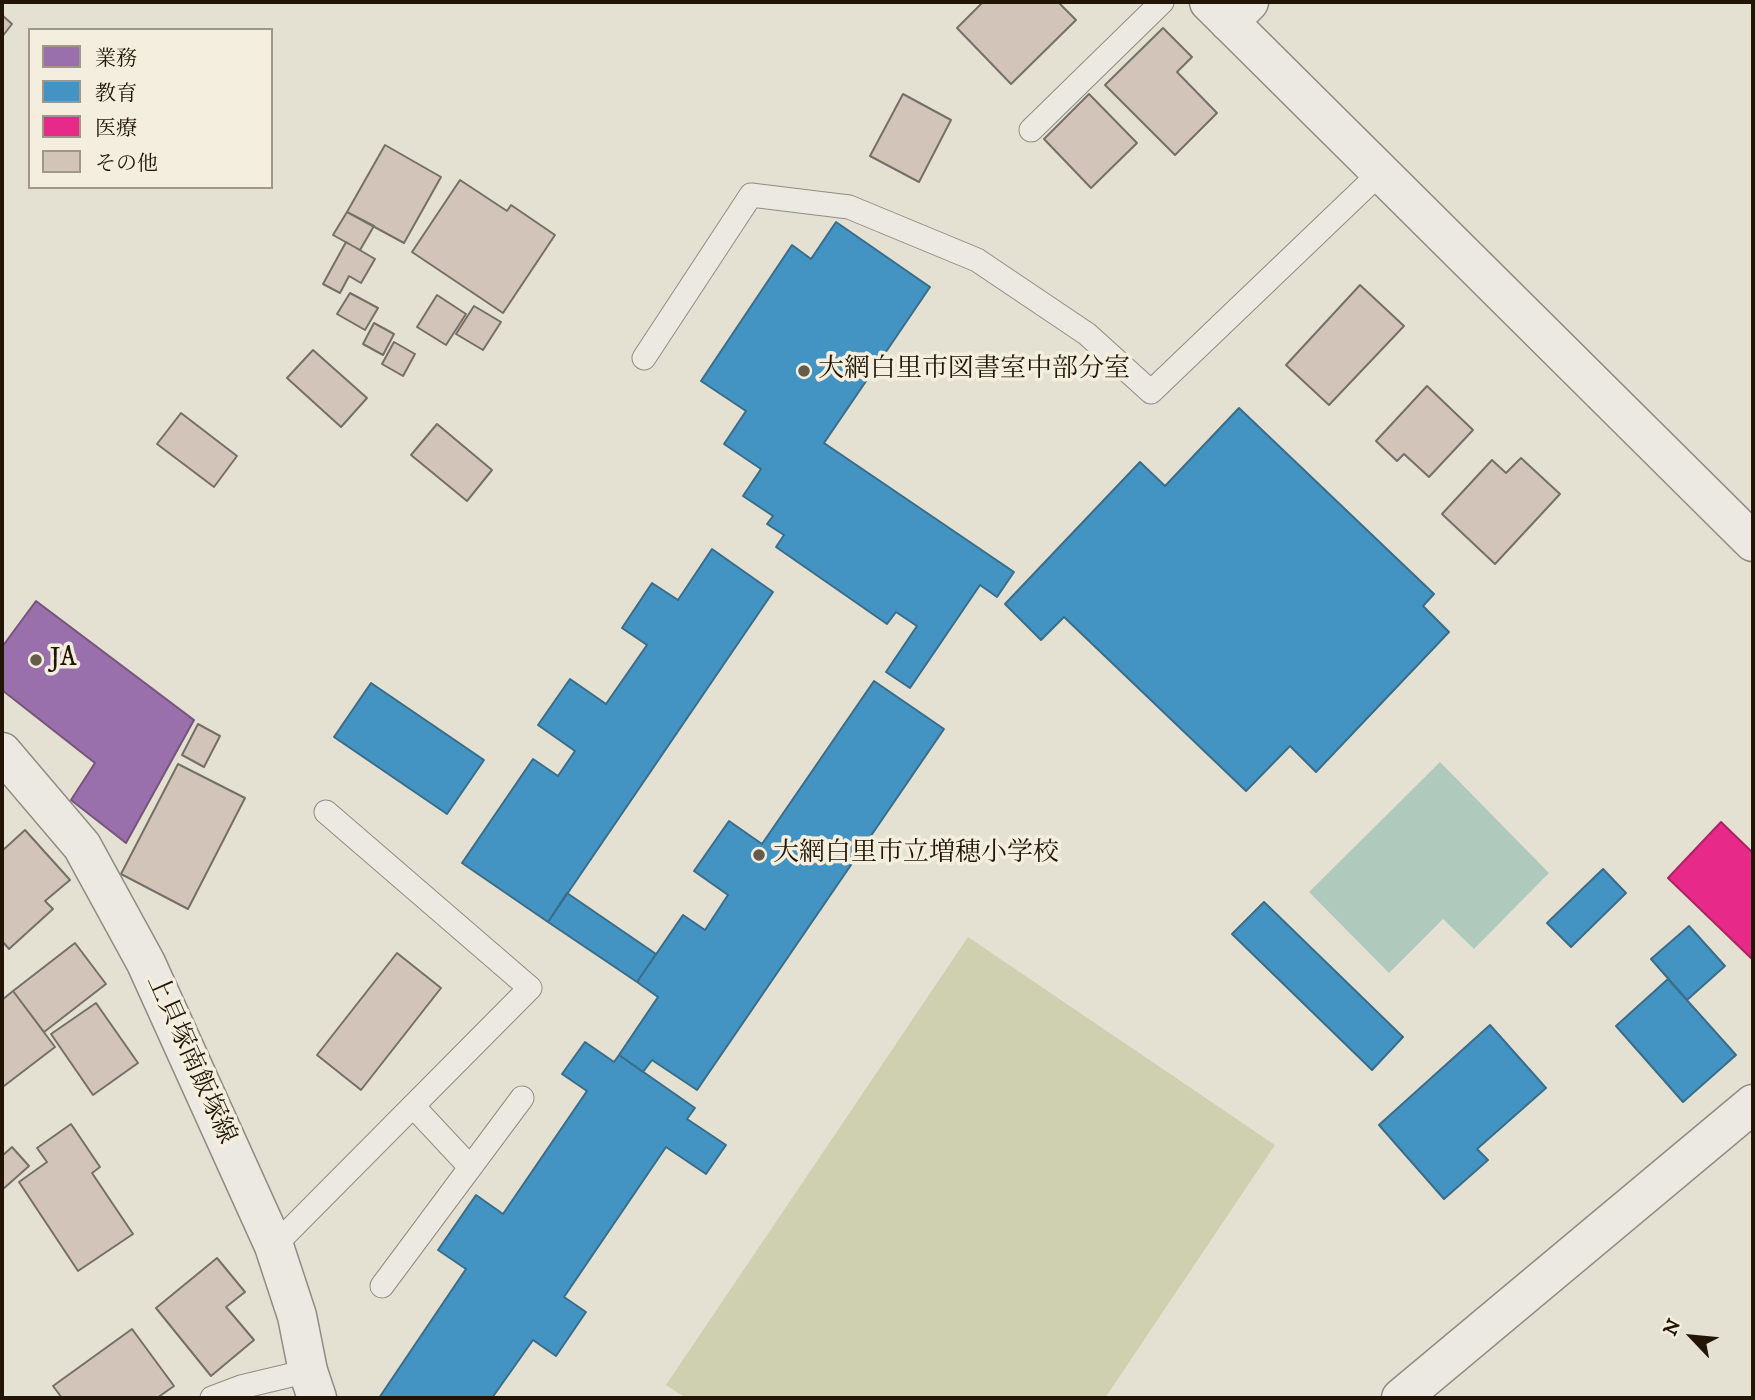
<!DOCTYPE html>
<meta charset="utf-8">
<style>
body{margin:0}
#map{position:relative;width:1755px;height:1400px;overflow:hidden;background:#e5e1d2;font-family:"IM FELL DW Pica","Noto Serif JP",serif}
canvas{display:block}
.frame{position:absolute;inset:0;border:4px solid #221506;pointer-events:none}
.legend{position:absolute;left:28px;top:28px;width:245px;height:161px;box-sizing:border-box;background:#f3eedd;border:2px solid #9f9787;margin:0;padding:9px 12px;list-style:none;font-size:21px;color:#221506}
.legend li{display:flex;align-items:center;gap:14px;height:35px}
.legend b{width:35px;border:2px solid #9f9787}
.north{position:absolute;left:1657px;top:1302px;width:70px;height:70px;-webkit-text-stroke:5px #f3eedd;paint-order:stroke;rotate:296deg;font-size:19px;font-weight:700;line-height:28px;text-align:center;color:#221506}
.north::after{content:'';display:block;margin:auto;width:24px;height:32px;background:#221506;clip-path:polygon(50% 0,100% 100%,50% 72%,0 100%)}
</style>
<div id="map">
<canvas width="1755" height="1400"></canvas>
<div class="frame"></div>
<ul class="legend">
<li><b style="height:19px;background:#9970ab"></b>業務</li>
<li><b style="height:19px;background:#4393c3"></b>教育</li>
<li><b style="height:19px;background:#e7298a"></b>医療</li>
<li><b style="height:19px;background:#d3c4b9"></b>その他</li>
</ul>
<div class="north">N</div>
</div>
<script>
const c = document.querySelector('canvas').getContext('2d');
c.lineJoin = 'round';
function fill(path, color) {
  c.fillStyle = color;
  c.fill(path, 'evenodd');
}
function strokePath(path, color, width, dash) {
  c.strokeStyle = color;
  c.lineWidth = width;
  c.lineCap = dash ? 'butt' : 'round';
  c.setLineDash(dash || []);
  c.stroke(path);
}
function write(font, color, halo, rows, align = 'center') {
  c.font = font + ' "IM FELL DW Pica","Noto Serif JP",serif';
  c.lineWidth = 7;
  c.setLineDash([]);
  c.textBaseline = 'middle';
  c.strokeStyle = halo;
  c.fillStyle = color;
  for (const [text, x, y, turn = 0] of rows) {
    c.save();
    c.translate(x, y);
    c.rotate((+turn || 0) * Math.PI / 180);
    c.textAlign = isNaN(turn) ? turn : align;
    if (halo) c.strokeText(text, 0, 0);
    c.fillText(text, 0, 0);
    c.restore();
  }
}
const green = new Path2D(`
 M968,937L1275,1145L1105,1398H686L666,1385Z`);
const water = new Path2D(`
 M1440,762L1549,873L1474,949L1443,919L1389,973L1309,892Z`);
const offices = new Path2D(`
 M36,601L194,720L126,843L71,800L95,763L2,690V647Z`);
const schools = new Path2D(`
 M836,222L930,287L824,443L1014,572L997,597L980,585L910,688L886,672L917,626L896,612L887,624L776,547L784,535L767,524L773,516L743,496L761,469L724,444L746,411L701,381L792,245L811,259Z
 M1239,408L1434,594L1423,606L1449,632L1316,772L1290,746L1246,791L1064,617L1041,640L1005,604L1140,462L1165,486Z
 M712,549L773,592L548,922L462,863L533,759L558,776L575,751L538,725L570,679L606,704L647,645L622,628L652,583L678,600Z
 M874,681L944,729L697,1090L652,1060L643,1072L619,1055L658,997L637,982L683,915L705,930L728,895L694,871L729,821L762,844Z
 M371,683L484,760L447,814L334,737Z
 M1603,869L1626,893L1571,947L1547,923Z
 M567,893L656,954L637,982L548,922Z
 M1264,902L1403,1037L1372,1070L1232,934Z
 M1689,926L1725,966L1687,1000L1651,959Z
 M1668,979L1736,1055L1683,1102L1616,1026Z
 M1490,1025L1546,1088L1477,1149L1488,1160L1444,1199L1379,1125Z
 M585,1042L614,1062L619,1055L695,1108L687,1119L726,1145L706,1174L666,1147L564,1297L586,1312L556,1356L533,1340L492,1398H379L466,1269L438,1250L476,1195L503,1214L587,1091L562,1074Z`);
const health = new Path2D(`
 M1721,822L1753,853V960L1668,878Z`);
const building = new Path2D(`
 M983,2H1058L1076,20L1011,84L957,28Z
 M2,15L12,24L2,37Z
 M1163,28L1192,57L1177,72L1217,113L1175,155L1105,85Z
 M903,94L951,120L919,182L870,156Z
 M1089,94L1137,143L1091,188L1044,139Z
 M385,145L441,177L404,243L347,212Z
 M460,180L507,211L511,205L555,235L503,313L412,252Z
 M347,212L374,226L360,250L333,235Z
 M346,242L375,259L361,283L349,276L340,293L323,284Z
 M1360,285L1404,326L1329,405L1286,365Z
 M350,293L378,308L365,330L337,314Z
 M437,295L466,314L446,345L417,327Z
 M474,306L501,322L483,350L456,334Z
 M374,323L394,334L383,355L363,344Z
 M394,342L415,354L403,376L382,364Z
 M313,350L367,398L341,427L287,378Z
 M1427,386L1473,430L1429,477L1404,454L1397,461L1376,441Z
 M181,413L237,456L214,487L157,444Z
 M437,424L492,470L467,501L411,455Z
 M1521,458L1560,494L1495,564L1442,514L1492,460L1506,473Z
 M198,724L220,736L204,767L182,755Z
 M178,764L245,798L188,909L121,874Z
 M25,830L70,880L45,901L53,909L9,949L2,941V851Z
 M75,943L106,984L44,1032L13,991Z
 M397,953L441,988L361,1090L317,1055Z
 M13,991L55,1047L4,1086L2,1083V1000Z
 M96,1003L138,1063L93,1095L51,1034Z
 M71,1124L100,1167L92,1173L133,1234L78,1271L19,1182L47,1162L37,1148Z
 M12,1147L29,1166L2,1190V1156Z
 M217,1258L245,1292L226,1307L254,1340L211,1376L156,1308Z
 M132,1329L174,1386L157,1398H62L53,1386Z`);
const service = new Path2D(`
 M1031,130L1162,2
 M644,358L751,195L849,207L977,260L1087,334L1151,392L1382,171
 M413,1106L470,1167
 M274,1246L530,988L326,812
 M382,1286L522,1098
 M212,1398L241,1387L308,1371`);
const minor = new Path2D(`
 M1229,22L1249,2
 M2,752L82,846L146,963L274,1246L297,1316L308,1371L317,1398
 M1401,1398L1753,1104`);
const tertiary = new Path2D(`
 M1209,2L1753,542`);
const markers = [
 [804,371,7,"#665c4d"],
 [36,660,7,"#665c4d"],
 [759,855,7,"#665c4d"]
];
const poiNames = [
 ["大網白里市図書室中部分室",818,371],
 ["JA",50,660],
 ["大網白里市立増穂小学校",773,855]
];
const streetNames = [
 ["上貝塚南飯塚線",190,1060,66]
];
fill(green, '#cfd0b0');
fill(water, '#b0c9bd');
fill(offices, '#9970ab');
strokePath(offices, '#75557a', 2);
fill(schools, '#4393c3');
strokePath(schools, '#396d8a', 2);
fill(health, '#e7298a');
strokePath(health, '#ac2362', 2);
fill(building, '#d3c4b9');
strokePath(building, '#757067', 2);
strokePath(service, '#908c82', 25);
strokePath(minor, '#908c82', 41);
strokePath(tertiary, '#908c82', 41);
strokePath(service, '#ebe9e1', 23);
strokePath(minor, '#ebe9e1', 38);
strokePath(tertiary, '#ebe9e1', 38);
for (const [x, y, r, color] of markers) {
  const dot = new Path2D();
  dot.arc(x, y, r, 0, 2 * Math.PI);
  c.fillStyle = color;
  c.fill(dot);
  strokePath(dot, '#f3eedd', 2.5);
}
write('26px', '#221506', '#f3eedd', poiNames, 'left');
write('26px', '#221506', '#f3eedd', streetNames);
</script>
